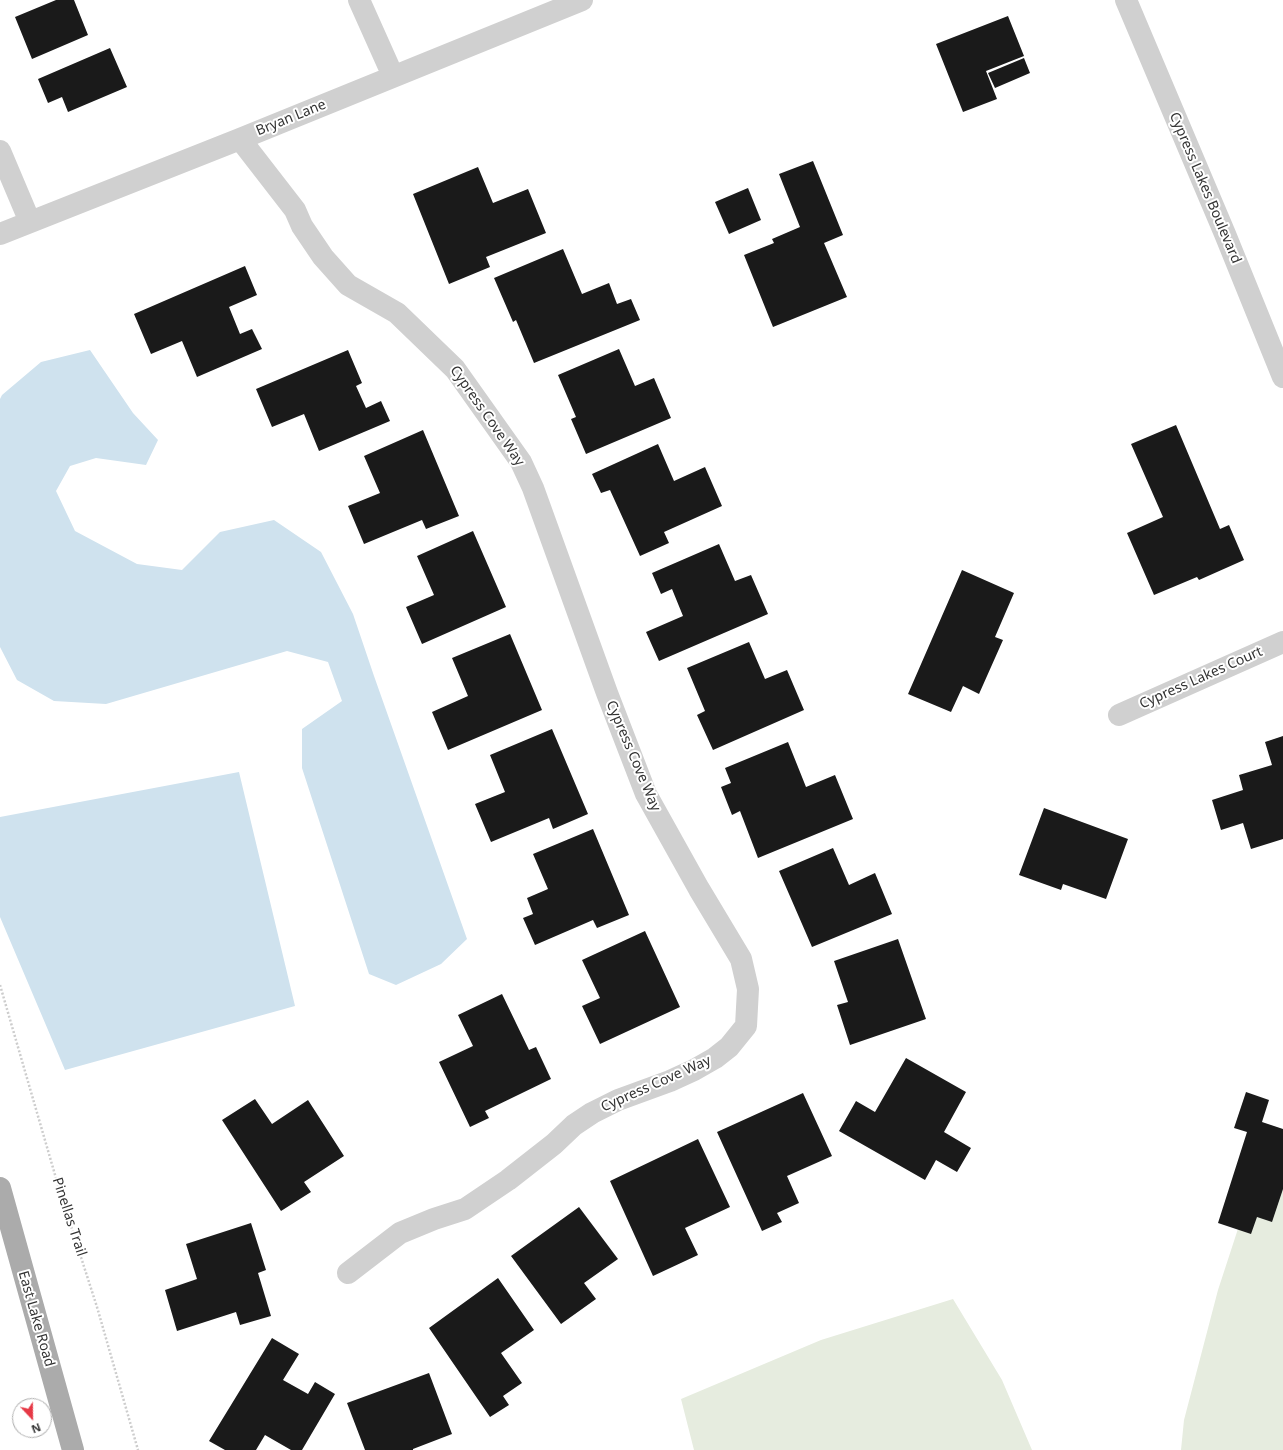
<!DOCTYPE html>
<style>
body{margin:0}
#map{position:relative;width:1283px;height:1450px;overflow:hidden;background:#fff;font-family:"Noto Sans",sans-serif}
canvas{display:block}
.north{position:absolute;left:12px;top:1398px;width:40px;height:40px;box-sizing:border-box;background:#fff;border:1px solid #adadad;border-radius:50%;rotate:158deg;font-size:11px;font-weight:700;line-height:16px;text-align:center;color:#333}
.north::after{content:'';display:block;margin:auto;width:14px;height:18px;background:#e63946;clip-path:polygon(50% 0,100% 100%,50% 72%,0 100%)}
</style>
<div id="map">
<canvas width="1283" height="1450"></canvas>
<div class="north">N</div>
</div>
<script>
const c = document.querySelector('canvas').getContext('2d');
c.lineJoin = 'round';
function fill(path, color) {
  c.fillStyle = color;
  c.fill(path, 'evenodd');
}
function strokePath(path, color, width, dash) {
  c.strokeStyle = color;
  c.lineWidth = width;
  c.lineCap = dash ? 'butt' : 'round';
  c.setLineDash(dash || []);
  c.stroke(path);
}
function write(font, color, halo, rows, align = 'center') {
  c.font = font + ' "Noto Sans",sans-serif';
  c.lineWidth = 4;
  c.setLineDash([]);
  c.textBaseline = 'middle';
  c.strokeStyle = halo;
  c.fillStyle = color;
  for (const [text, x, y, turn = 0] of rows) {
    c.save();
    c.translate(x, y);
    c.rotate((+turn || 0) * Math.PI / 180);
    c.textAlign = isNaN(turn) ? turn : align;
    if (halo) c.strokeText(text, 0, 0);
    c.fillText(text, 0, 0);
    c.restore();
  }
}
const green = new Path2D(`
 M1283,1181V1450H1181L1184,1420L1218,1290L1251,1189Z
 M953,1299L1002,1380L1032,1450H694L681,1399L821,1340Z`);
const water = new Path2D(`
 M90,350L133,413L158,440L146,465L96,458L70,466L56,491L75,531L137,564L182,570L220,532L274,520L321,552L353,614L374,676L467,939L441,964L396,985L369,974L302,768V729L342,701L328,662L287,651L106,704L54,701L17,680L0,647V399L2,395L41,362Z
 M239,772L295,1006L65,1070L0,917V817Z`);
const building = new Path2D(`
 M56,0H74L88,35L32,59L15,17Z
 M1008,16L1024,56L986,71L997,99L963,112L936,44Z
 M110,48L127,87L68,112L62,97L48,103L38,79Z
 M1024,58L1030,73L995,88L988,73Z
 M813,161L843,235L824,243L847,297L773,327L744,255L774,243L772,239L800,227L779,174Z
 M478,167L493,203L528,189L546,233L486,257L490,267L449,284L413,194Z
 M748,188L761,220L729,234L715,202Z
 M563,249L582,294L609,283L617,304L631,299L640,320L534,363L516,320L513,322L494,278Z
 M245,266L257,295L229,307L240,334L252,329L262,349L197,377L182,341L151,354L134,314Z
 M619,349L635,386L654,378L671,418L586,454L571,419L576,417L558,375Z
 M348,350L362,383L356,386L366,408L381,401L390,421L319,451L304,414L272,427L256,389Z
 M1176,425L1220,529L1229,525L1244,560L1199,580L1197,577L1154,595L1127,533L1163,517L1131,444Z
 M423,430L459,516L426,529L422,520L364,544L348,506L380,493L364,456Z
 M658,444L674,481L705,467L722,506L664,532L669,543L640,556L610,490L601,493L592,474Z
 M473,531L506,607L422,644L406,607L434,595L417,556Z
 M719,544L735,581L751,575L768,614L659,661L646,632L683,616L672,589L661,594L652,573Z
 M962,570L1014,593L995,637L1003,640L979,694L963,686L951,712L908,694Z
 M510,634L542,710L448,750L432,712L468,696L452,658Z
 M749,642L765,679L787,670L804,710L713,750L697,715L705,711L687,668Z
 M552,729L588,814L553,829L549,818L491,842L475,804L505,792L490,755Z
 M1283,736V839L1251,849L1243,823L1221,830L1212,800L1243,790L1239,775L1272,765L1265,742Z
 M788,742L806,787L835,775L853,819L758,858L740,811L732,815L721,787L731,783L725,768Z
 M1044,808L1128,839L1106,899L1063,884L1061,890L1019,875Z
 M593,829L629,915L597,928L593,920L535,945L523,918L533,914L527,898L548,889L533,854Z
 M833,848L849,885L875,873L892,914L812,947L779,871Z
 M645,931L680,1007L600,1044L582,1006L600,998L582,960Z
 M898,939L926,1019L850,1045L837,1005L848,1002L834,961Z
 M502,994L529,1050L536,1047L551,1079L485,1111L489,1118L470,1127L439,1062L473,1046L458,1015Z
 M906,1058L966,1092L944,1132L971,1148L957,1172L936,1160L925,1180L839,1131L856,1101L875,1112Z
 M1246,1092L1269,1100L1262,1122L1283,1129V1189L1272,1222L1257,1217L1251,1234L1218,1223L1247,1132L1234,1128Z
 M803,1093L832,1156L787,1176L799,1203L777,1213L782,1222L762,1231L717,1132Z
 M255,1099L272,1124L308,1100L344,1156L304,1182L311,1192L281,1211L222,1120Z
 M698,1139L730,1207L685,1228L698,1255L653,1276L610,1181Z
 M579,1207L618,1259L584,1283L596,1299L561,1324L511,1256Z
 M251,1223L266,1270L258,1273L271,1316L240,1325L236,1312L177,1331L165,1290L197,1279L186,1244Z
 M498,1278L534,1330L501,1353L522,1383L503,1396L509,1405L490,1417L429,1328Z
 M272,1338L299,1354L283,1380L308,1394L315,1382L335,1394L302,1450H291L265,1435L256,1450H225L209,1441Z
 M429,1373L452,1434L413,1449V1450H365L347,1403Z`);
const path = new Path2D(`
 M0,985L60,1192L97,1307L138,1450`);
const minor = new Path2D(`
 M359,0L393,76
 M1126,0L1225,234L1283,377
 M240,139L295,210L302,226L323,257L348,285L397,313L455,369L521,462L533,488L607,693L646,794L699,889L741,959L748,989L746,1026L729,1047L715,1058L694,1070L670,1081L618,1100L592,1113L574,1125L554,1144L508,1180L465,1209L434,1219L400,1233L348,1273
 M0,151L30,222
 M0,234L240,139L582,0
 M1119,715L1283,642`);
const major = new Path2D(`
 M0,1188L73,1450`);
const streetNames = [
 ["Bryan Lane",291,118,-22],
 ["Cypress Lakes Boulevard",1205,188,67],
 ["Cypress Cove Way",487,416,55],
 ["Cypress Lakes Court",1201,678,-24],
 ["Cypress Cove Way",633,756,67],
 ["Cypress Cove Way",656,1084,-24],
 ["Pinellas Trail",69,1217,72],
 ["East Lake Road",36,1319,74]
];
fill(green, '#e6ecdf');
fill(water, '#cfe2ee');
fill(building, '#1a1a1a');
strokePath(path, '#cdcdcd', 2.5, [2, 2]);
strokePath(minor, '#d0d0d0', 22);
strokePath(major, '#ababab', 22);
write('14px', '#333', '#fff', streetNames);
</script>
